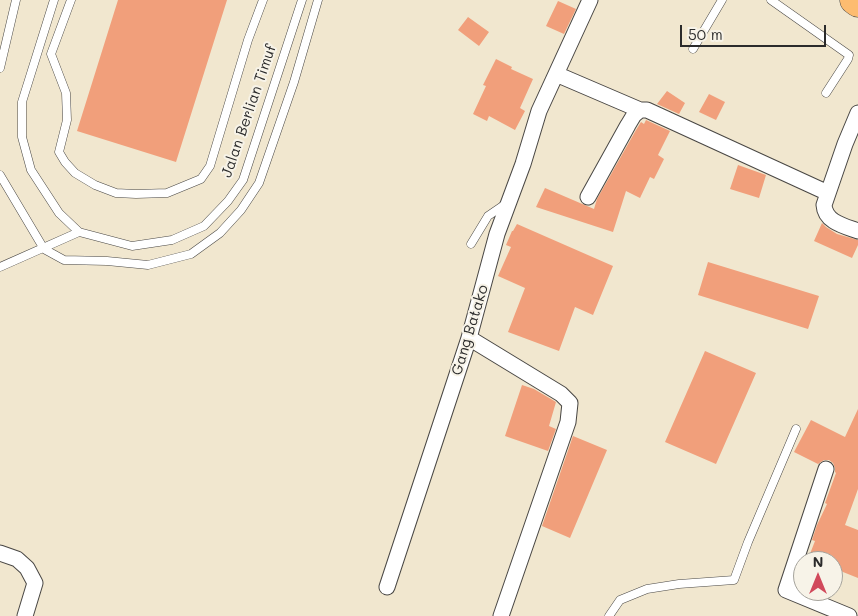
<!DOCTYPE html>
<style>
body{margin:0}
#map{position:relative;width:858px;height:616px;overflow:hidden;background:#f1e7cf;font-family:Mali,sans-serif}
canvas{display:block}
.north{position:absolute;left:793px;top:551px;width:50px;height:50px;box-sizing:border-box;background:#f7f3e8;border:1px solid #a5a39c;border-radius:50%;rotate:0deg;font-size:14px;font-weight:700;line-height:20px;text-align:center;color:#2b2b2b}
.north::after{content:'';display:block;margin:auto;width:18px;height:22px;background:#d1495b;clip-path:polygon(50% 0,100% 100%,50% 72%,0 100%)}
.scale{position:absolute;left:680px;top:25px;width:146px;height:22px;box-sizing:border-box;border:2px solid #2b2b2b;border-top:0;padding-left:6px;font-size:15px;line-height:18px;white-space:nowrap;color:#2b2b2b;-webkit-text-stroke:4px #f7f3e8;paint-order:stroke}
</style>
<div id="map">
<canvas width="858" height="616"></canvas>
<div class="north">N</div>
<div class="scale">50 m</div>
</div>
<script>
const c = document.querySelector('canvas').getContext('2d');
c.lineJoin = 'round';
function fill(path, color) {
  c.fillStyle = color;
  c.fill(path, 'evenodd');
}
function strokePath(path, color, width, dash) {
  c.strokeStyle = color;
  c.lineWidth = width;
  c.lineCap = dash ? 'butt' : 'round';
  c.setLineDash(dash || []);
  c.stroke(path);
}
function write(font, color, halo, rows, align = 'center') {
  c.font = font + ' Mali,sans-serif';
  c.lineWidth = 4;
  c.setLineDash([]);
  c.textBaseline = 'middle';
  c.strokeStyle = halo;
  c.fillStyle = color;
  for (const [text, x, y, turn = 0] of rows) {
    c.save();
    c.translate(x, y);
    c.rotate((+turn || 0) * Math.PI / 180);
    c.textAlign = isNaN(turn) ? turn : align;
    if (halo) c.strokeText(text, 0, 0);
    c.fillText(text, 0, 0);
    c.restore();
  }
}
const building = new Path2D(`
 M118,0H227L176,162L77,131Z
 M558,1L576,9L564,34L546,26Z
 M468,17L489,32L479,46L458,30Z
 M496,59L512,67L511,69L533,79L520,108L525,111L515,130L489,116L487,121L473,114L486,86L483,85Z
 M667,91L685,103L679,114L657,104Z
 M709,94L725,102L716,120L699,112Z
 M646,120L670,131L658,155L664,159L654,179L650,177L640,198L626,191L613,232L536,207L545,188L594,209L597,199L636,130L641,122L644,124Z
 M738,165L766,175L759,198L730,189Z
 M822,223L826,227L837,234L858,240V245L852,258L814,241Z
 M517,224L613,266L593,315L575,307L559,351L508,332L525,288L498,276L511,247L506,245L512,231H513Z
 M708,262L819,296L808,329L698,295Z
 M705,351L756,373L716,464L665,442Z
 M522,385L534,389L556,402L549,426L556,429L548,451L505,436Z
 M858,409V489L845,525L858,530V578L833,568V561H814L808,559L815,541L812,540L817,525L827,504L825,503L836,473L835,472V468L833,463L829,460H824L818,464L794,452L811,420L845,437Z
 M573,436L607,450L570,538L542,526Z`);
const lane = new Path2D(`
 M54,0L22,102V137L31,170L59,213L79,232L132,246L172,240L204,226L228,201L243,180L302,0
 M71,0L51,54L66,93L67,120L59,152L65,162L75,173L95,185L116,193L136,194L167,193L201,179L210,166L248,40L263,0
 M771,0L849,55L848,59L826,93
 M693,49L722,0
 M0,68L16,0
 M0,175L44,249L64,260L107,261L148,265L191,254L220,233L241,210L259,183L294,82L318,0
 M471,244L488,216L507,203
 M0,267L79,232
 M609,616L620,600L647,589L679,584L734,580L748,542L796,429`);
const street = new Path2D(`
 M556,74L640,110
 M858,113L845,144L824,205C825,222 844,226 858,231
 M588,197L628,125L634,115L640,110H647L828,193
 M469,338L561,394L570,403L568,422L501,616
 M826,469L786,590L849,616
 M0,553L17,559L27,568L35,583L25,616
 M387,587L469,338L497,234L523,164L539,111L590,0`);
const highway = new Path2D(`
 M854,0L858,3`);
const streetNames = [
 ["Jalan Berlian Timuf",249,111,-71],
 ["Gang Batako",470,330,-73]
];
fill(building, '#f19f7b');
strokePath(lane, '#494744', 9);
strokePath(street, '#494744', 17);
strokePath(highway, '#494744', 29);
strokePath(lane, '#fff', 8);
strokePath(street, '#fff', 15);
strokePath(highway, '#fdbc70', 28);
write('15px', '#2b2b2b', '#f7f3e8', streetNames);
</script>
